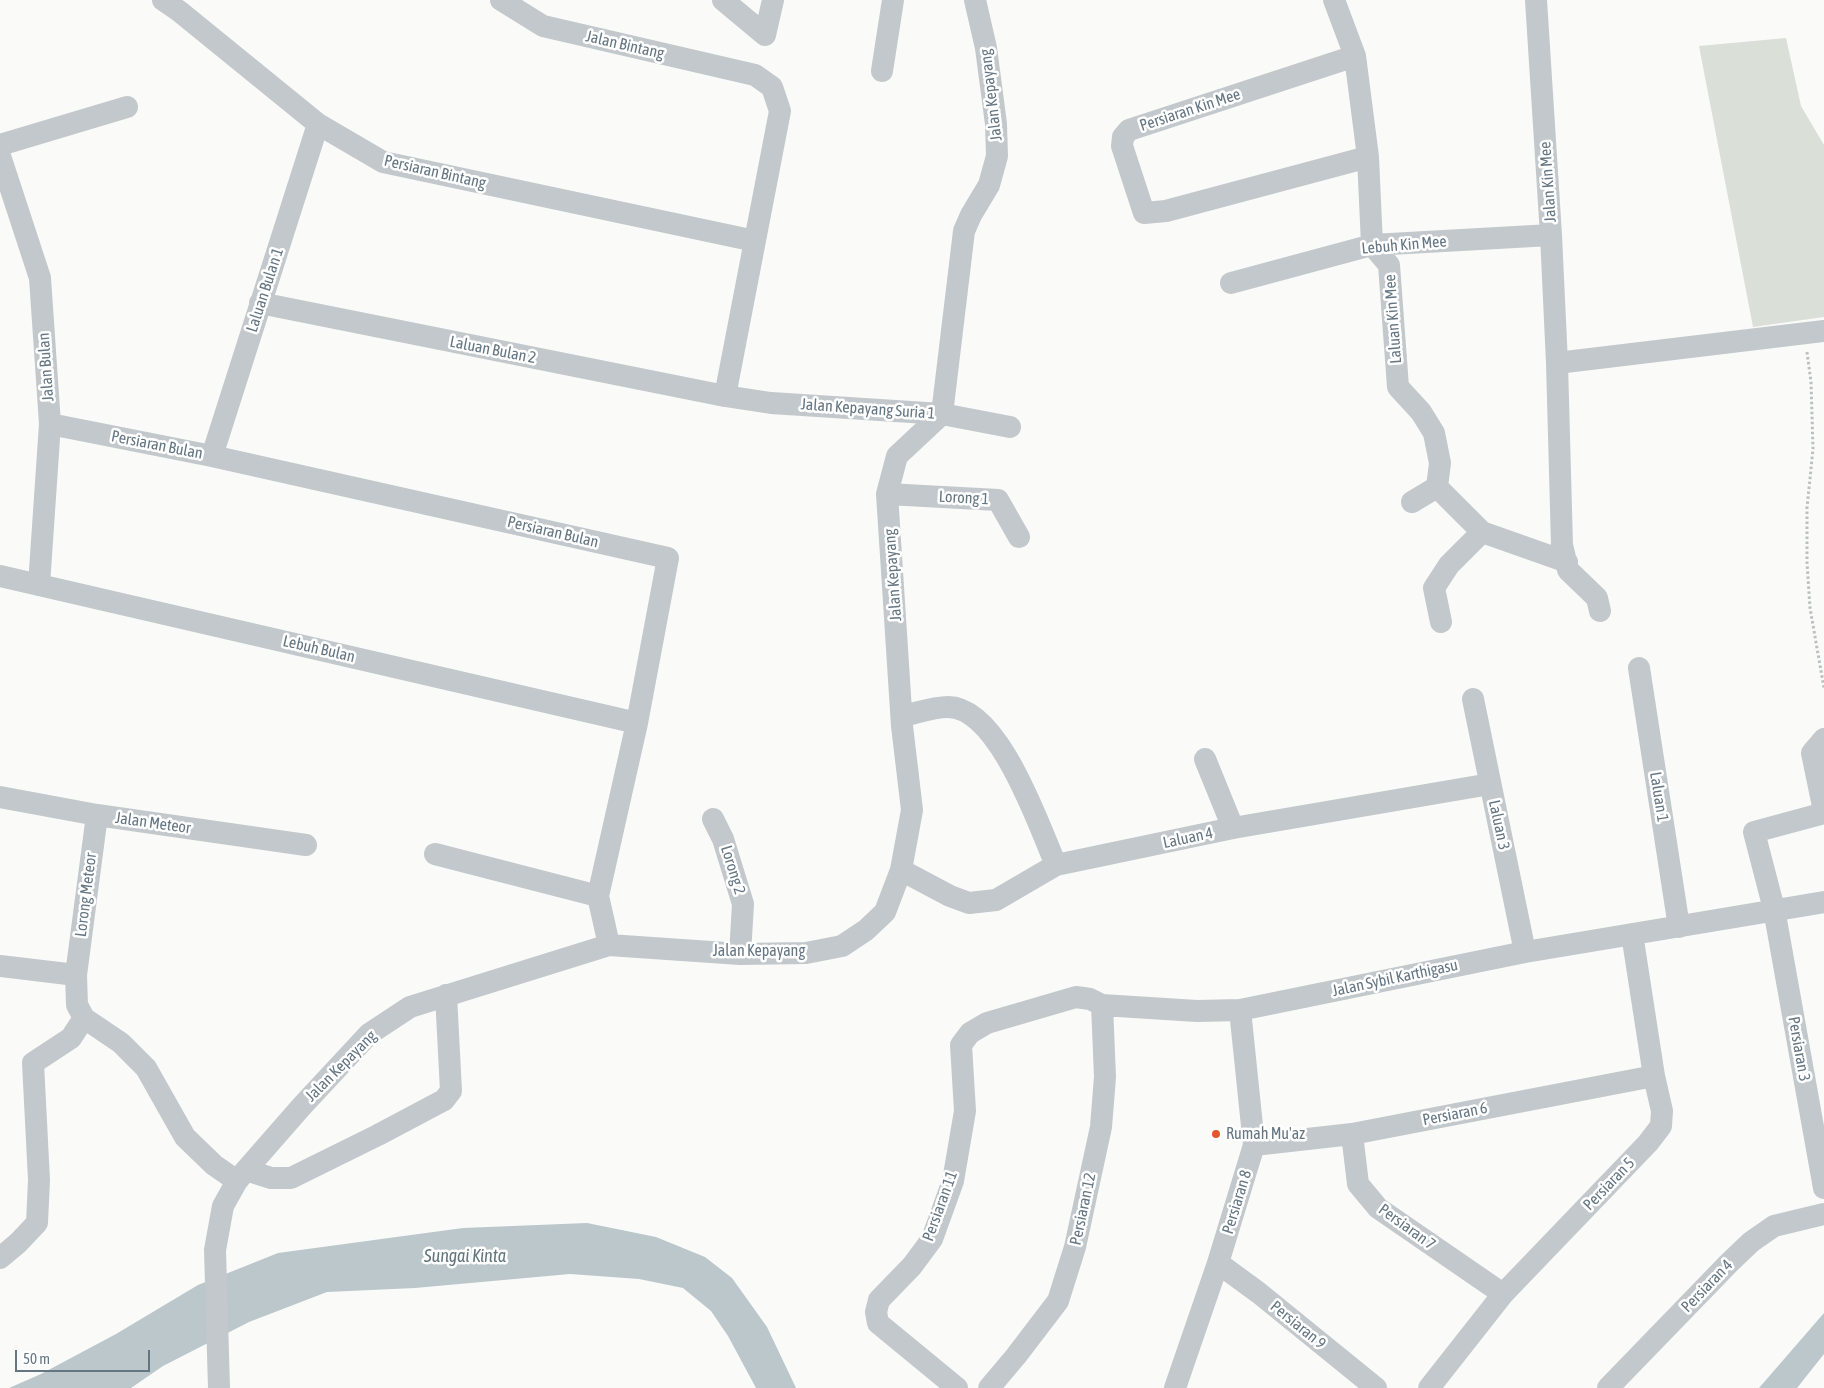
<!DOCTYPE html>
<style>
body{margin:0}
#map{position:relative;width:1824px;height:1388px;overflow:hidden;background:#fafaf8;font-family:"Asap Condensed",sans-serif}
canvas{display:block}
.scale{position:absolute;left:15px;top:1350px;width:135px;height:22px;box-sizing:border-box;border:2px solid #657683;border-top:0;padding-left:6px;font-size:15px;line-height:18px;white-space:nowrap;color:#657683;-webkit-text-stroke:4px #fff;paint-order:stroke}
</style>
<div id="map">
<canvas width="1824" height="1388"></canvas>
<div class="scale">50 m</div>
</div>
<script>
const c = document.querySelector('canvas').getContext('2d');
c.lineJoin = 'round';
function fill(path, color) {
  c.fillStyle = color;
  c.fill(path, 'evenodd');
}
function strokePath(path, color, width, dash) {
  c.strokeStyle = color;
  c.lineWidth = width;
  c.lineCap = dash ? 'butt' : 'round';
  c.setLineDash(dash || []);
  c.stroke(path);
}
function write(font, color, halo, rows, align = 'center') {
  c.font = font + ' "Asap Condensed",sans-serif';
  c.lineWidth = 5;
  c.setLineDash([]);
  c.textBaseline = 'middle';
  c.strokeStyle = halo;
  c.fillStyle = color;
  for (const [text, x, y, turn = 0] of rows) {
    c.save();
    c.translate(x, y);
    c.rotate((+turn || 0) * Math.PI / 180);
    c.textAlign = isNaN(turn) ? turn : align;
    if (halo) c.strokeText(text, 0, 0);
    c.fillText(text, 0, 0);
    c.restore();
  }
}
const green = new Path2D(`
 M1786,38L1801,106L1824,145V317L1753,327L1699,46Z`);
const water = new Path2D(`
 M587,1223L656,1237L705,1257L732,1278L767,1327L796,1388H756L728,1336L711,1311L683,1288L639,1279L570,1274L415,1288L327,1292L249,1322L163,1366L131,1388H9L41,1374L116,1334L198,1285L278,1253L463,1228Z
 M1824,1313V1354L1797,1388H1759Z`);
const path = new Path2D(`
 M1807,352L1811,382L1813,449L1807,508V562L1810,608L1824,688`);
const minor = new Path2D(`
 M163,0L179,11L318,124L383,162L755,241
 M501,0L543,26L755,75L772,87L780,111L725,396
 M723,0L765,35L773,0
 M1334,0L1355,56L1368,157L1372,245L1389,265L1398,387L1421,412L1434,433L1440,463L1437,487L1412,502
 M1536,0L1551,235L1557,363L1562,545L1568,570L1597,598L1600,611
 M1355,56L1129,130L1123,137L1122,146L1144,213L1166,211L1368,157
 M882,71L893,0
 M0,145L127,107
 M0,156L40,278L50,424L39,585
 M1231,283L1372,245L1551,235
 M260,303L725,396L771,403L942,414L1010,427
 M1557,363L1824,331
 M50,424L212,456L668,558L637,723L598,896L609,945
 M212,456L318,124
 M1437,487L1482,532L1567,562
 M887,494L998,500L1019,537
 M0,576L637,723
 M1441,622L1434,588L1449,565L1482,532
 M1639,668L1679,927
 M1473,699L1525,952
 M903,716C917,713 933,707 948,707C999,707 1039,826 1056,865
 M1824,739L1812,753L1824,811
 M1205,759L1233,828
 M0,797L97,815L306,845
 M1824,813L1754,832L1774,909L1824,1188
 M97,815L76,975L77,1005L84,1018L121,1043L146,1068L185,1137L214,1165L237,1181
 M713,819L723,839L743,904L740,954
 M435,854L598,896
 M901,870L950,896L969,903L996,900L1056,865L1233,828L1490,784
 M0,966L76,975
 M1352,1134L1358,1184L1378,1208L1503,1294
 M1254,1145L1352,1134L1654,1076
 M246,1170L271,1178H291L378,1135L444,1100L451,1091L446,995
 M0,1258L18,1243L37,1223L39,1180L33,1063L71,1038L84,1018
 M1218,1263L1259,1293L1376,1388
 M219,1388L215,1250L223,1206L237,1181L246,1170L302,1106L369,1034L410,1007L609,945L740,954L806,953L842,946L866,930L885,912L901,870L912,810L902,726L887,494L897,456L942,414L964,231L971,215L989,185L997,156L996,124L986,48L975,0
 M957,1388L878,1323L876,1312L879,1300L912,1266L932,1239L953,1181L965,1111L961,1045L970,1033L987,1023L1076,997L1090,999L1102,1005L1197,1011L1240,1010L1525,952L1824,902
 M989,1388L1016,1356L1058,1301L1075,1247L1101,1127L1105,1077L1102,1005
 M1175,1388L1218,1263L1254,1145L1240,1010
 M1429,1388L1503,1294L1648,1143L1661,1126L1662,1111L1654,1076L1632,934
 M1608,1388L1729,1263L1751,1242L1774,1226L1824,1214`);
const markers = [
 [1216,1134,5,"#e4572e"]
];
const streetNames = [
 ["Jalan Bintang",625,45,13],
 ["Jalan Kepayang",991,95,-97],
 ["Persiaran Kin Mee",1190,110,-18],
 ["Persiaran Bintang",435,172,13],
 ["Jalan Kin Mee",1548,182,-94],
 ["Lebuh Kin Mee",1404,245,-5],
 ["Laluan Bulan 1",265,290,-72],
 ["Laluan Kin Mee",1393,319,-94],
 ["Laluan Bulan 2",493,350,11],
 ["Jalan Bulan",46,367,-94],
 ["Jalan Kepayang Suria 1",868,409,4],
 ["Persiaran Bulan",157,445,11],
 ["Lorong 1",964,498,3],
 ["Persiaran Bulan",553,532,13],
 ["Jalan Kepayang",893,575,-94],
 ["Lebuh Bulan",319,649,13],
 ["Laluan 1",1659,797,81],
 ["Jalan Meteor",153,823,8],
 ["Laluan 3",1499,825,78],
 ["Laluan 4",1188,838,-12],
 ["Lorong 2",733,870,73],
 ["Lorong Meteor",86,895,-83],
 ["Jalan Kepayang",759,951],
 ["Jalan Sybil Karthigasu",1395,978,-12],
 ["Persiaran 3",1799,1049,80],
 ["Jalan Kepayang",341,1066,-45],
 ["Persiaran 6",1455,1114,-11],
 ["Persiaran 5",1609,1184,-46],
 ["Persiaran 8",1237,1202,-73],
 ["Persiaran 11",940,1206,-70],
 ["Persiaran 12",1083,1209,-78],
 ["Persiaran 7",1407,1227,36],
 ["Persiaran 4",1707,1286,-46],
 ["Persiaran 9",1298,1325,39]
];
const poiNames = [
 ["Rumah Mu'az",1226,1134]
];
const waterNames = [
 ["Sungai Kinta",465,1256]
];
fill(green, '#dadfd7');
fill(water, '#bbc7cb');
strokePath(path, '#bbbfc2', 3, [2.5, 2.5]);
strokePath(minor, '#c3c8cc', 22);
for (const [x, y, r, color] of markers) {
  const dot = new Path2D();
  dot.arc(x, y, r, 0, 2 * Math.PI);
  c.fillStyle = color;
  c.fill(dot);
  strokePath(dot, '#fff', 2);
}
write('16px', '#657683', '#fff', streetNames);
write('16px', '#657683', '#fff', poiNames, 'left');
write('italic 18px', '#60757c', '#fff', waterNames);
</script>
